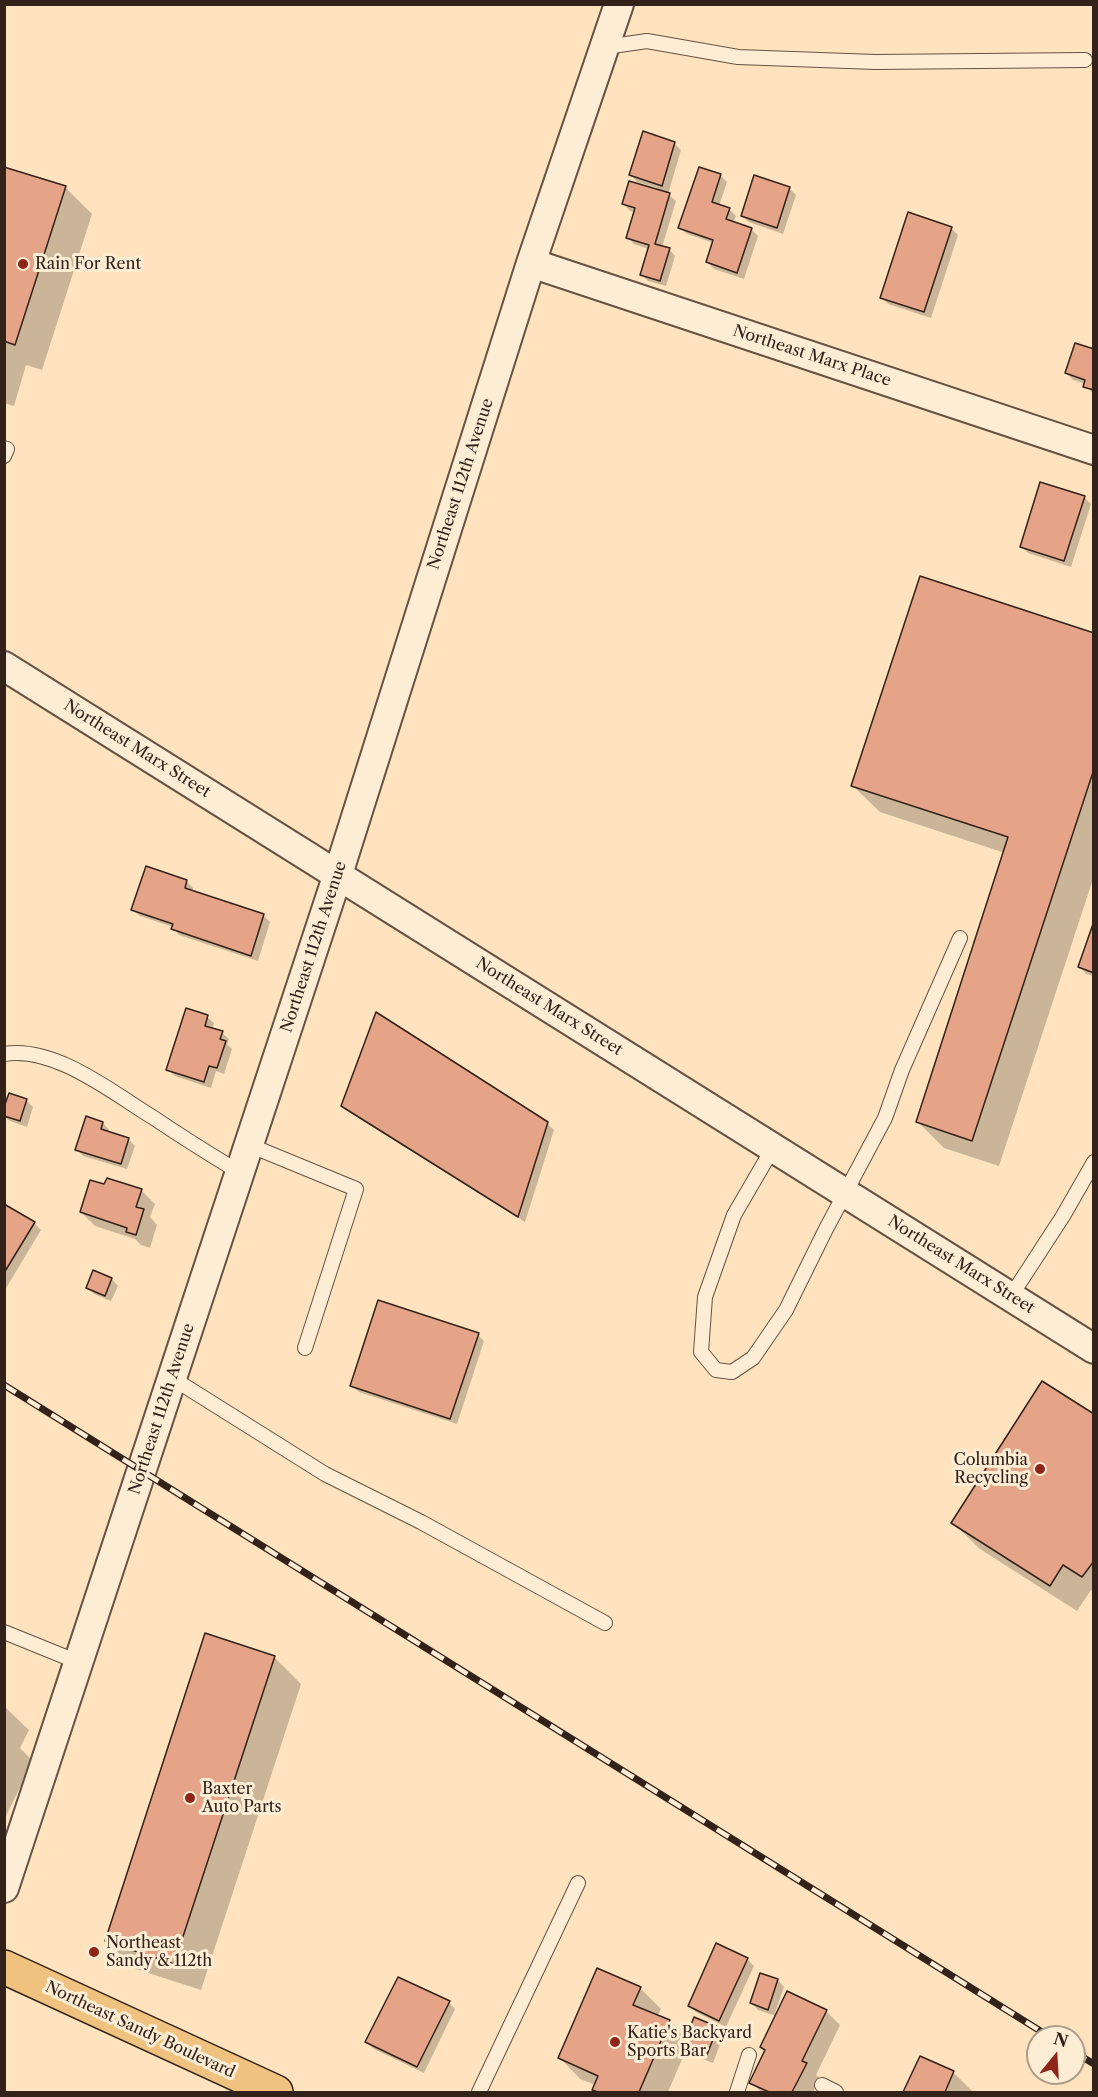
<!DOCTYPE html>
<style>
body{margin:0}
#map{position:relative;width:1098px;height:2097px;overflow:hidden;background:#fee3be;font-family:"Libre Caslon Text",serif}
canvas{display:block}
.frame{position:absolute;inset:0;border:6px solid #33221a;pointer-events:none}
.north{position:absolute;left:1026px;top:2025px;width:60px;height:60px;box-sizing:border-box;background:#feedd5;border:2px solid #ad9c8a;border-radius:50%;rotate:18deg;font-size:16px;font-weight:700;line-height:24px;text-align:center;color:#33221a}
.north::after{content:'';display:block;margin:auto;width:21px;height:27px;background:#8f2418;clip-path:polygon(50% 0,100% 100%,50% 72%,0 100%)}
</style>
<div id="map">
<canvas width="1098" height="2097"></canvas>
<div class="frame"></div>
<div class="north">N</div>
</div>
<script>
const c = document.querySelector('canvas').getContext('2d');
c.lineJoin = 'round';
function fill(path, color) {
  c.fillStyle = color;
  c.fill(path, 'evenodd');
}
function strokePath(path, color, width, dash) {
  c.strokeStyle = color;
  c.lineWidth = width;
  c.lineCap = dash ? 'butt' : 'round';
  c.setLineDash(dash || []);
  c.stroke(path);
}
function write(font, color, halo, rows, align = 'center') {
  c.font = font + ' "Libre Caslon Text",serif';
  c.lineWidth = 6;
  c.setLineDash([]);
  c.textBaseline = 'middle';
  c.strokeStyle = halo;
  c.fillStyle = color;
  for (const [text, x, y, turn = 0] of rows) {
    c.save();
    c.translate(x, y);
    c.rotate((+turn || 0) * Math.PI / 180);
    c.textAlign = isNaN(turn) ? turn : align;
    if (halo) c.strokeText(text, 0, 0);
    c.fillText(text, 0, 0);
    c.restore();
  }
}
const shadow = new Path2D(`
 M674,143L681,150L668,194L676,201L662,247L669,249L675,256L666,286L648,281L641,274L649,249L634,244L628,238L635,212L630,211L624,204L657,191L658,188L637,182L631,175Z
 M4,168L65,187L92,214L42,370L26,365L14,406L4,403Z
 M720,175L727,182L719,206L729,209L736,216L733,223L751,229L758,236L744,279L714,269L707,262L714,243L687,234L680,228Z
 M789,188L796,195L783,234L749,222L742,216Z
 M951,228L958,235L931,318L888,304L882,298Z
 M1094,350V394L1085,386L1086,384L1073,380L1066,373Z
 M1084,497L1091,504L1071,567L1028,553L1021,546Z
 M1094,635V876L999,1166L944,1148L917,1121L1005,853L880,812L853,786Z
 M186,881L193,888L192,892L264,916L270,922L258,961L179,935L173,927L140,916L133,910Z
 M1094,925V976L1086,974L1080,967Z
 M207,1017L214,1023L212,1030L222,1033L229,1039L227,1044L232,1049L224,1074L216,1071L211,1088L175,1076L168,1070Z
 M26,1100L33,1107L27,1127L10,1121L4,1116Z
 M343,1105L547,1123L554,1130L525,1222L349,1112Z
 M103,1123L109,1130L108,1133L128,1139L135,1146L127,1169L83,1156L77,1149Z
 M105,1186L141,1190L155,1204L150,1217L157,1225L150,1248L141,1245L135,1239L95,1226L81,1212Z
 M4,1205L34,1223L41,1230L6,1288L4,1287Z
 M112,1279L118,1286L111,1301L94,1294L88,1287Z
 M478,1335L484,1341L457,1424L359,1392L352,1385Z
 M1094,1416V1592L1091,1590L1077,1611L980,1549L953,1523Z
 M274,1657L301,1684L201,1990L133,1968L107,1941Z
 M4,1706L29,1730L20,1748L33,1761L4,1820Z
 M747,1959L754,1966L726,2027L696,2012L690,2006Z
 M778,1980L784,1987L775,2013L826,2011L840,2025L816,2075L820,2078L813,2092H761L751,2082L766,2051L761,2047L776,2016L758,2010L752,2003Z
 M640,1988L661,2009L657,2017L669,2022L686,2039L717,2028L724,2034L713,2063L690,2054L686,2050L668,2092H597L594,2089L596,2085L580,2079L560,2058Z
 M449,2003L455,2009L424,2073L374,2049L367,2042Z
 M921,2058L954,2073L973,2092H905Z`);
const building = new Path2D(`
 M643,131L675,142L662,186L629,175Z
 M4,167L66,186L15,345L4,341Z
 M699,167L721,174L712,202L730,208L726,219L752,228L737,273L706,262L713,240L678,228Z
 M754,175L790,187L777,228L741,216Z
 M629,181L670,193L655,244L670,248L660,281L640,275L649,245L626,238L635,208L622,204Z
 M908,212L952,227L924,312L880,298Z
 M1075,343L1094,349V390L1083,387L1085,380L1065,373Z
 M1040,482L1085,496L1064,561L1020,547Z
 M920,576L1094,633V769L972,1141L916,1122L1008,837L851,786Z
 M146,866L187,880L185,888L264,914L251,956L171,929L173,924L131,910Z
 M1094,921V973L1078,967Z
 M186,1008L208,1015L205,1026L223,1031L220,1039L226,1041L217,1068L209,1066L204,1082L166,1070Z
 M376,1012L548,1122L518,1217L341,1106Z
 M9,1093L27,1099L20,1121L4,1116V1107Z
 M86,1116L103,1122L101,1129L129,1138L121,1164L75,1150Z
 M107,1178L142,1189L136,1207L144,1209L136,1235L126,1232L127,1228L80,1212L90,1180L104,1184Z
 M4,1204L35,1222L4,1273Z
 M93,1270L112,1278L105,1296L86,1288Z
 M378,1300L479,1333L450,1419L350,1386Z
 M1042,1381L1094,1414V1561L1082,1577L1063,1565L1050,1586L951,1523Z
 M205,1633L275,1656L174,1964L105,1941Z
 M716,1943L748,1958L719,2021L688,2006Z
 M597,1968L641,1987L633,2005L670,2020L639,2092H598L592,2090L598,2076L558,2058Z
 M760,1973L778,1979L768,2010L750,2003Z
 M398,1977L450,2001L417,2067L365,2042Z
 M787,1991L827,2010L802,2061L807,2063L792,2092H769L749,2083L765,2050L760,2047Z
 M694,2017L718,2027L706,2057L682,2048Z
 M920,2056L954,2071L945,2092H903Z`);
const service = new Path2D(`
 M605,47L647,41L738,57L875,62L1085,60
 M4,448L7,449L4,456
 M4,1054C54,1045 113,1093 154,1118C182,1137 211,1155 239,1172
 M249,1145L356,1189L305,1348
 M773,1148L734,1215L705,1297L701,1352L716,1370L732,1372L753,1358L786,1310L826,1229L885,1118L902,1070L960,938
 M1011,1296L1063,1216L1094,1162
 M172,1378L325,1474L421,1522L605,1623
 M4,1632L78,1662
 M822,2085L836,2092
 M479,2092L578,1883
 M737,2092L749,2055`);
const minor = new Path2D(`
 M531,263L1094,450
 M4,666L1094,1349
 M4,1888L338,874L531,263L619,4`);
const primary = new Path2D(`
 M4,1967L276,2092`);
const rail = new Path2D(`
 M4,1385L1050,2037
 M1074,2052L1094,2064`);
const markers = [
 [23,264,6,"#8f2418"],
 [1040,1469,6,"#8f2418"],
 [190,1798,6,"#8f2418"],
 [94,1952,6,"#8f2418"],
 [615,2042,6,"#8f2418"]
];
const poiNames = [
 ["Rain For Rent",35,264],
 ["Columbia",1028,1460,"right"],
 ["Recycling",1028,1478,"right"],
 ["Baxter",202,1789],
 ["Auto Parts",202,1807],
 ["Northeast",106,1943],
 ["Sandy & 112th",106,1961],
 ["Katie's Backyard",627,2033],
 ["Sports Bar",627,2051]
];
const streetNames = [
 ["Northeast Marx Place",812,356,18],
 ["Northeast 112th Avenue",461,484,-72],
 ["Northeast Marx Street",137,749,32],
 ["Northeast 112th Avenue",314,947,-72],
 ["Northeast Marx Street",549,1007,32],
 ["Northeast Marx Street",961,1265,32],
 ["Northeast 112th Avenue",162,1409,-72],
 ["Northeast Sandy Boulevard",140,2030,25]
];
fill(shadow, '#0003');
fill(building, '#e5a387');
strokePath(building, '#33221a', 1.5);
strokePath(service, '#665243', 16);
strokePath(minor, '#665243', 32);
strokePath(primary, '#33221a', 36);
strokePath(service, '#feedd5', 14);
strokePath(minor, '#feedd5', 28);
strokePath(primary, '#efc27f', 33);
strokePath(rail, '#33221a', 7);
strokePath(rail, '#feedd5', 4.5, [14]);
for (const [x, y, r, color] of markers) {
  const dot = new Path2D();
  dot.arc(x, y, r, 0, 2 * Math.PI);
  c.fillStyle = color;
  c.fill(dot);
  strokePath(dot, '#feedd5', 2);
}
write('16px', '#33221a', '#feedd5', poiNames, 'left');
write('16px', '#33221a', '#feedd5', streetNames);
</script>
